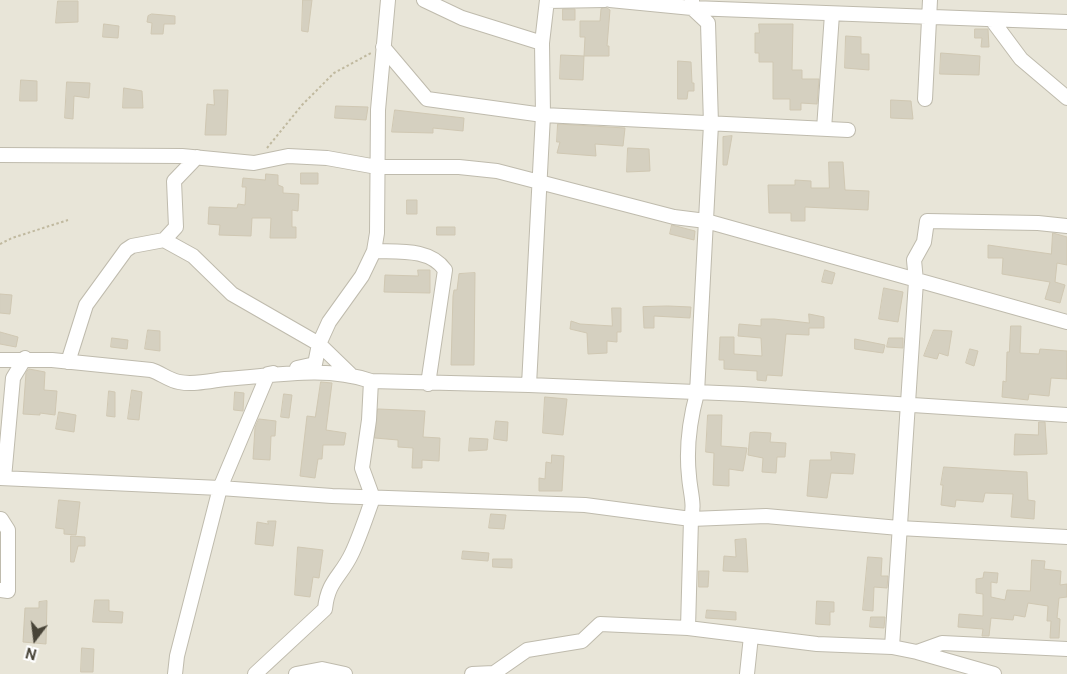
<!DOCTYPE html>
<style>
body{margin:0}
#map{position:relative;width:1067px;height:674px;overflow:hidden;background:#f4f2ea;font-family:"Public Sans",sans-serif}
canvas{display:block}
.north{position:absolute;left:10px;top:614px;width:50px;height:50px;-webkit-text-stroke:4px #fff;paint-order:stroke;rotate:195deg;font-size:14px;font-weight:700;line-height:20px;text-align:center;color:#484438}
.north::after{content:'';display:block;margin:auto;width:18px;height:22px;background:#484438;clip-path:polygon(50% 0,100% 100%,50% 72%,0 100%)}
</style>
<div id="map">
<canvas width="1067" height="674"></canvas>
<div class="north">N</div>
</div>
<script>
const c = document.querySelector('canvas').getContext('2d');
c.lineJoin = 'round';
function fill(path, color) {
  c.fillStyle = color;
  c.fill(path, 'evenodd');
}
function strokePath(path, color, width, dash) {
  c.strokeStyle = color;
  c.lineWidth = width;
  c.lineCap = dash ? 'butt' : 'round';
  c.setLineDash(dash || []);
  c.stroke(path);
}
const residential = new Path2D(`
 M0,0H1067V674H0Z`);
const building = new Path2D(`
 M303,0H312L308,32L302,31Z
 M58,1H78V22L56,23Z
 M607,8L610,10L607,46H609V56H584L585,37H580V21H600L601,9Z
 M563,9H575V20H563Z
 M152,14L175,16V24H164L163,34H151L152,23L147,22L148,16Z
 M104,24L119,26L118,38L103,37Z
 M759,24H793L792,70H802V79H819L817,104L801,103V110H790V99H773V62H759V53H755V33H759Z
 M975,29H988L989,47H981L982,38H975Z
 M846,36L861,37V54H869V70L845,68Z
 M941,53L980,56L979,75L940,74Z
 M561,55L584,56L583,80L560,79Z
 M678,61L691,62L692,83H694V91H688L687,99H678Z
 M21,80L37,81V101H20Z
 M67,82L90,83L89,98L74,96L73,119L65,118Z
 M124,88L142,91L143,108H123Z
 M214,90H228L226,135H205L207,104L214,105Z
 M891,100L911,101L913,119L891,118Z
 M336,106L368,107L366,120L335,118Z
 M395,110L464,118L463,131L433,128V133L392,132Z
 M558,124L625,128L623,146L595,144L596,156L557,153L560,142H557Z
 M732,136L727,165H723V137Z
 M628,148L649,149L650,171L627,172Z
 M829,162H843L845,190L869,191L868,210L805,207V221H791V213H769L768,185H795V180L811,181V188H829Z
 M301,173H318V184H301Z
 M266,174L278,175V185L283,187V193L299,194L298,211L292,210V227H296V238H270L271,218H252L251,236L219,235L220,225L208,224L209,207L237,208L238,204L245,205L246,187H242L243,178L265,180Z
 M407,200H417V214H407Z
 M672,225L695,231L694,240L670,234Z
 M437,227H455V235H437Z
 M1053,233L1067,237V265L1057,263L1055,282L1065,285L1060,303L1045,299L1050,282L1002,274L1003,258H988V245L1051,254Z
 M418,270H430V293L384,292L385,275L418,276Z
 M825,270L835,273L832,284L822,282Z
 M475,273L474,365H451L453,296L454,290H457L459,274Z
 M884,288L903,292L898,322L879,319Z
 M0,294L12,295L10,314L0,313Z
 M668,306L691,307L690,318L654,316V328H644L643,307Z
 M612,308H621V332H617V342L607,341V353L588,354L587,333L570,329L571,321L580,324L612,326Z
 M809,314L824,317V328H809V335L786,334L782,376L767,375L766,381L757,380V371L724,369V360H719L720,337H734V354L762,356L761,338L738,336L739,324L761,326V319H774L809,323Z
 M1011,326H1021L1020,353L1039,354L1040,349L1067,351V379L1051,378L1049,396L1029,394L1028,400L1002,397L1003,381L1006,382L1007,352H1009Z
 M148,330L160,331V351L145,349Z
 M934,330L952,331L948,356L939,353L937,359L924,356Z
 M0,332L18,337L16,347L0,344Z
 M112,338L128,340L127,349L111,347Z
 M889,338H903V348L887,347Z
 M855,339L885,345L883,353L855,349Z
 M970,349L978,351L974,366L966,363Z
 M29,369L45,372L44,390L57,391L55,415L40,413V415L23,414L26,373Z
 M321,382L332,383L326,430L346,433L344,445H323L322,459H318L315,478L300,476L307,416L315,417Z
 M132,390L142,392L139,420L128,419Z
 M109,391L115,392V417L107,416Z
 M235,392L244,393L243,411L234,410Z
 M284,394L292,395L289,418L281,417Z
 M545,397L567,399L563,435L543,433Z
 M378,409L425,411L423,437L440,438L439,461L422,460V468H412L413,448L398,447V440L375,438Z
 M59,412L76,415L74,432L56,429Z
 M708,415H722L721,446L747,448L743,471L729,469V486L713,485L714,453L706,452Z
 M259,419L276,421L275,436H271L270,460L253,459L255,428Z
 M496,421L508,422L507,441L494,439Z
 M1039,422H1045L1047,454L1014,455L1015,434L1038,435Z
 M754,432L771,433L770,442L786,443L785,457H777L776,473L762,472L763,458L748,455L750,433Z
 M470,438L488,439L487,450L469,451Z
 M831,452L855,454L853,474L831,473L827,498L807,496L810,460H831Z
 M552,455L564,456L562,491H539V478L545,479L546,462L551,463Z
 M944,467L1027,472L1028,500L1035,501L1034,519L1011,517L1013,494L985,493L983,502L956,500L955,507L941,505L943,485H941Z
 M59,500L80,502L76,535L64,534V529L56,528Z
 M491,514L506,515L504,529L489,528Z
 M268,521H276L273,546L255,544L257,522L268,524Z
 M71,536L85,537V546H78L74,562H71Z
 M746,539L748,572L723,571L724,556L736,557L735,540Z
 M298,547L323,550L319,578L313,577L310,597L295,595Z
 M463,551L489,553L488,561L462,559Z
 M868,557L882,558L881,576H888L887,588L874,587L873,611L863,610Z
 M493,559H512V568L493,567Z
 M1032,560L1045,561L1044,569L1061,571L1060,585L1067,584V597L1059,598L1057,618L1060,619L1059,638H1050L1051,621H1047L1048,606L1028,603L1025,617L1014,615L1013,620L991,618L989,636H982L983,629L958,627L959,614L983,616V594L976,593V579L983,578L984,572L998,573L997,583L991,582V597L1005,600L1007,590L1030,591Z
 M699,571H709L708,587H699Z
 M95,600H109V611L123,612L122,623L93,622Z
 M47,601L46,644L23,642L25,608H39V602Z
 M817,601L834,602V612H830V625L816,624Z
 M707,610L736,612V620L706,618Z
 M871,617H885L884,628L870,627Z
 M82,648L94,649L93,672H81Z`);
const path = new Path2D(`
 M267,148L302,105L334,73L371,53
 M0,244L12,238L68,220`);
const minor = new Path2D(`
 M424,0L462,18L542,43
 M610,0L692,8L1067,22
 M547,1L605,0
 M992,20L1021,59L1067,98
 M383,47L427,99L543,115L848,130
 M925,99L930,0
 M824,129L832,14
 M0,155L182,156L254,163L288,156L327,158L377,167H459L497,171L674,217L706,221L1067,322
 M164,240L193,256L232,294L319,344L350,374
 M374,251C398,252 430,248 445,270L428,384
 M0,360H52L151,370C161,373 168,380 179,382C194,385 210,381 225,379C274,376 323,365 371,381L529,385L743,394L1067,415
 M68,362L86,305L126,250L132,246L164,240L176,227L174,181L197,157
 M297,368L315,364L319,344L329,322L362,276L374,251L377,233L378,110L388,0
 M529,385L543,115L542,43L547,0
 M0,478L220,488L332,496L585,505L691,519L766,516L899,528L1067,537
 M4,478L13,378L25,358
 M0,590L8,591V530L1,519
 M688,628L691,519C695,503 690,492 689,476C686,449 690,419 697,393L711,124L708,23L692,8V0
 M892,647L916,281L914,260L924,242L927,221L1038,223L1067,226
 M917,652L942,643L1067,649
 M175,674L177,656L220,488L268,374L273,373
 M255,674L325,609C328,580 341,577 352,553C360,536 366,517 373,498L362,468L369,420L371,381
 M296,674L322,669L345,674
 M472,674L494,673L527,650L582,641L600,624L688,628L817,644L892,647L917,652L994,674
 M747,674L751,636`);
fill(residential, '#e8e5d8');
fill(building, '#d5d0c0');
strokePath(building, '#d0c8b3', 1);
strokePath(minor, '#bfbbad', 16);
strokePath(path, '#c0b99f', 2, [2.5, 2.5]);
strokePath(minor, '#fff', 14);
</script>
